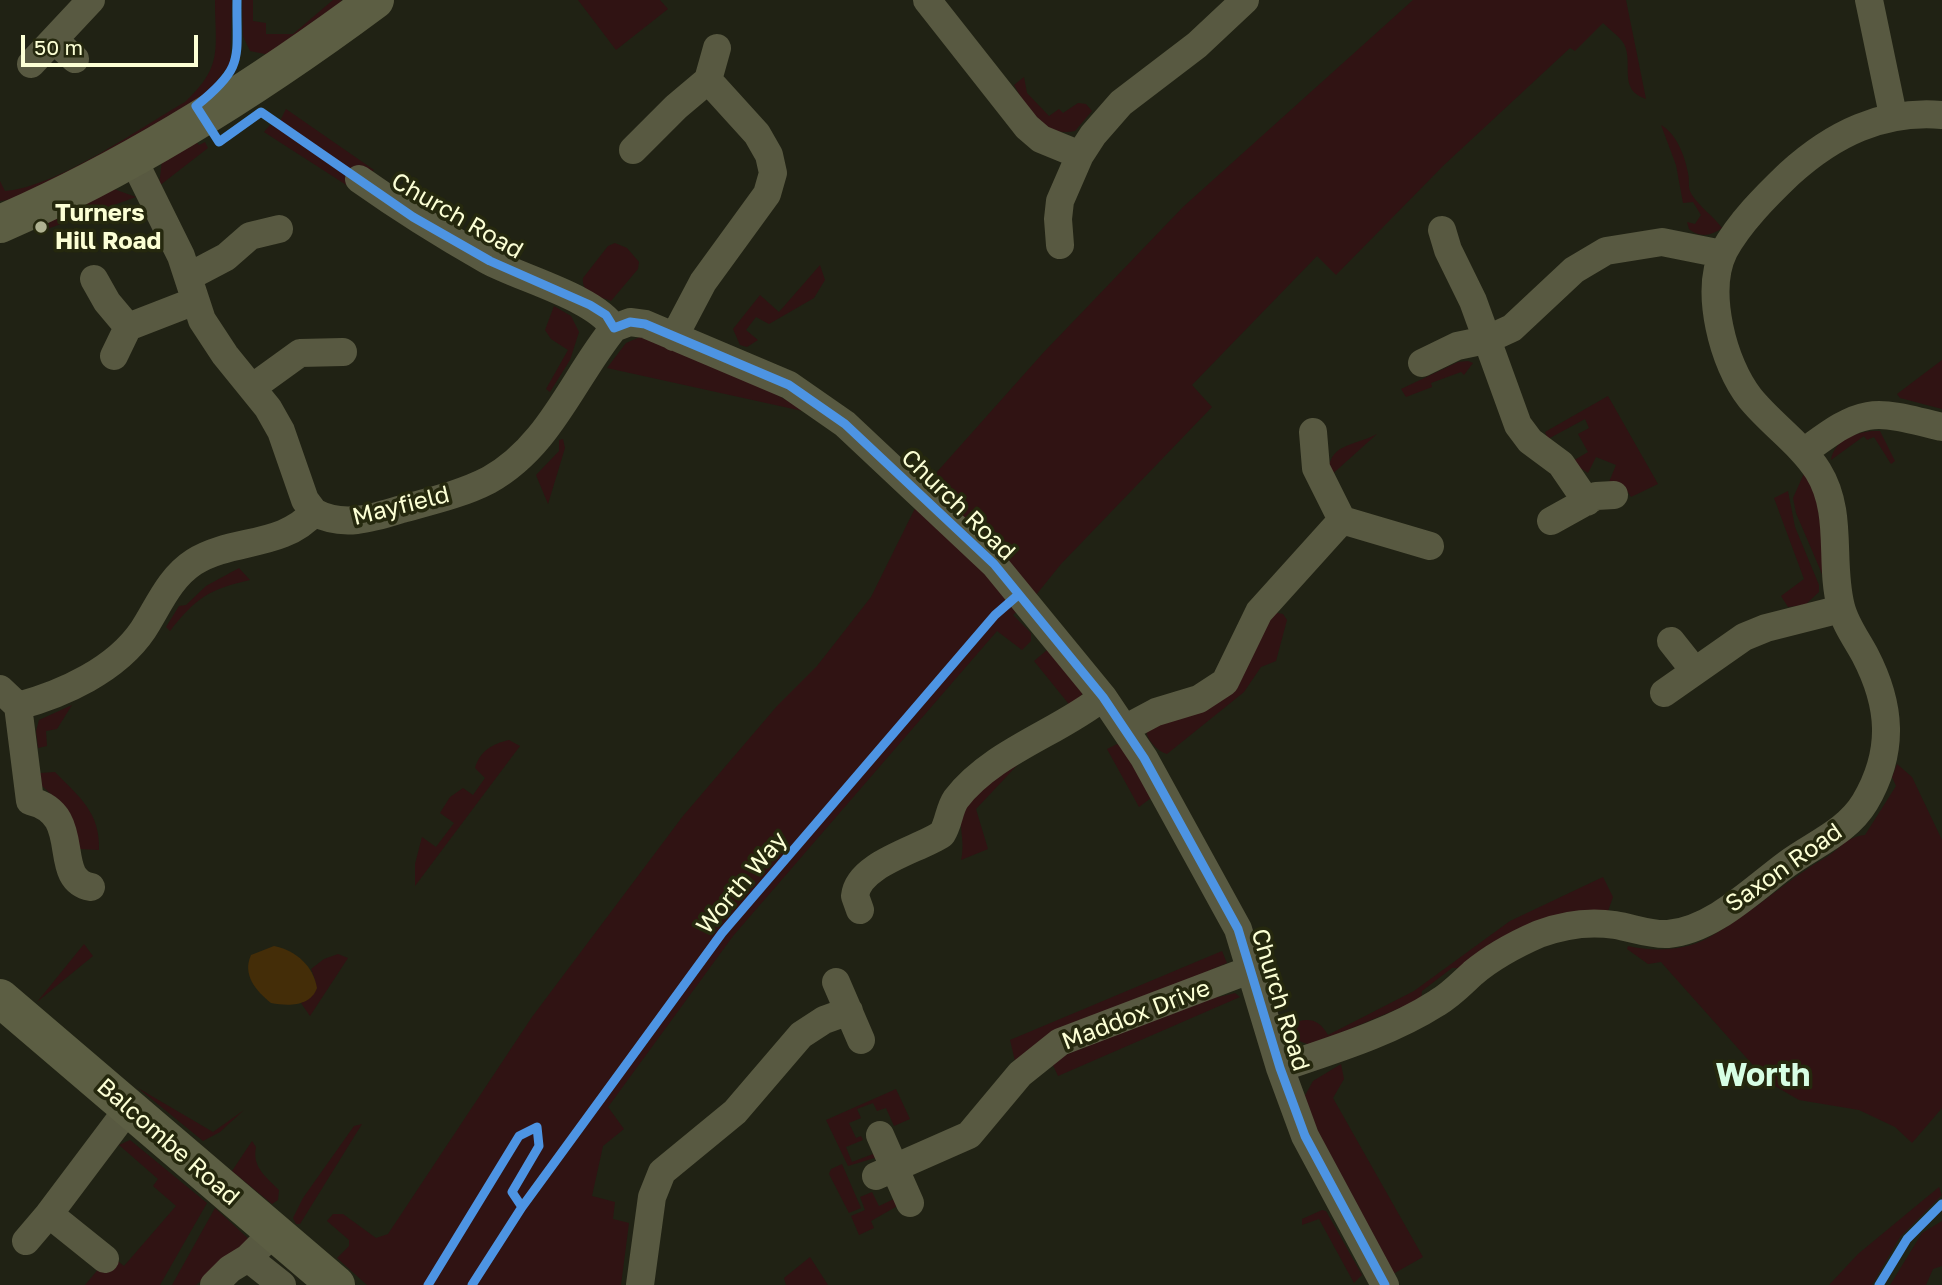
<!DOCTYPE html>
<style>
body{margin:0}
#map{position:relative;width:1942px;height:1285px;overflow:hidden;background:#202214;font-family:"Golos Text",sans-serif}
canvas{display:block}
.scale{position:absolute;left:21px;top:35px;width:177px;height:32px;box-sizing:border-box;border:4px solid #fcffd5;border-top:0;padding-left:9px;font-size:21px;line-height:24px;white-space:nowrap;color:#fcffd5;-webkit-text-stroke:5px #25280e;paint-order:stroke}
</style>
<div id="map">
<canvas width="1942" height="1285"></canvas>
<div class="scale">50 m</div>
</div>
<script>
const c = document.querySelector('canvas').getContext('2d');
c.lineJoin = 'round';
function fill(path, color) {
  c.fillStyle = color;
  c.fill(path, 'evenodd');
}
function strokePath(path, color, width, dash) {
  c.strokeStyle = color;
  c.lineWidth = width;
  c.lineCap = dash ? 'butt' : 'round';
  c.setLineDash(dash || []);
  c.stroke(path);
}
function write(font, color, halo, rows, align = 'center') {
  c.font = font + ' "Golos Text",sans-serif';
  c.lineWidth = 7;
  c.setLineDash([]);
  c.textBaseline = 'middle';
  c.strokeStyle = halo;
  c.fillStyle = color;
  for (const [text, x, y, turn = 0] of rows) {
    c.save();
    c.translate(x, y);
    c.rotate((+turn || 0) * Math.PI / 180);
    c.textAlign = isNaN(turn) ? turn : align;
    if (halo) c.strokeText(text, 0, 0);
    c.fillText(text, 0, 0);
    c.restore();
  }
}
const green = new Path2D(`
 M215,0H232L230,64L205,96L26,197L0,201V181L5,191C57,187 138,129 185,102C224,66 215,49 215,0Z
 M242,0H253V21L266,23V34H293L333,0H341L344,4L270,55L250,51L243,36Z
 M578,0H660L668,9L616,50Z
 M1413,0H1626L1646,99C1617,90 1634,63 1624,44C1620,37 1609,29 1603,23L1575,51L1570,48L1444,165L1336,275L1317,256L1192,385L1212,407L1061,564L1036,595L1013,615L1031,633V641L1022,650L997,631L733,936L608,1107L624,1129L603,1146L592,1196L615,1202L613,1219L629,1223L621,1285H367L337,1258L349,1246V1240L327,1221L333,1214H343L376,1238L388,1234L532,1017L683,816L777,706L817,666L871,597L928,482L1043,353L1183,207Z
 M1024,77L1027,93L1049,116L1059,109L1063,113L1078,103L1086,104L1092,111L1075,131C1044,138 1027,108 1014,85Z
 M286,109L374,170L351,188L264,132L270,125L277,127Z
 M1661,125C1676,133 1685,156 1688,173C1690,181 1687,187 1692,195C1698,205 1714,217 1722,228C1711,236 1700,238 1689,229L1687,222L1695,224L1701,215L1693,202L1683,203L1676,165Z
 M192,137L199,145L205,142L208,148L159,186L162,160Z
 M111,188L136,197L47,229L42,219Z
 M615,243L627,248L639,262L638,269L611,301C599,296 581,294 583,278L608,246Z
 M820,265L825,280L814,298L769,324L756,317L746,330L758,340L747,347L740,345L733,329L760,295L779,312Z
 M554,306L571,316L579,332L570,360L550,392L546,389L568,350L551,339L545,330Z
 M640,337L763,387L807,412L607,368L626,343Z
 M1942,360V409L1900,398L1897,394Z
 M1468,361L1473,363L1464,375L1461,372L1431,383L1432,387L1406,397L1401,389L1458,362Z
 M1608,396L1658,484L1631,497L1626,489L1609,482L1616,465L1596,457L1588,473L1571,462L1588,452L1578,434L1589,428L1585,419L1548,439L1545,432Z
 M1872,431H1880L1895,461L1891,464L1874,437L1867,440L1864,436L1831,460C1834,441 1853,433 1872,431Z
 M1377,434L1328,478C1327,442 1353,447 1377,434Z
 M563,439L565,448L548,504L536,475L559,451V440Z
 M1806,469L1820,505L1825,581L1796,513L1793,498Z
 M1788,491L1795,527L1819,585V592L1805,605L1788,607L1781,596L1804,579L1774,498Z
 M239,568L250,580C209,589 196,598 170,631L166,627L179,606L186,605L206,586Z
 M1273,612L1283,614L1287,620L1276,661L1261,667L1244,692L1167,754C1157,751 1146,739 1146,729L1180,712Z
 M1047,650L1083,693L1072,708L1034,661Z
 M72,705L57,729L46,731L47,746L38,748L36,731L39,720Z
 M509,740L520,746L415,886V864L422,837L436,847L454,823L440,813L450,797L463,788L473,795L485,778L475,768C480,751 492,744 509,740Z
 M1117,744L1122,747L1151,798L1139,807L1107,749Z
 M1025,757L976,809L988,849L961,860C965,845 960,832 961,816C963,794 1007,770 1025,757Z
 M1897,764L1912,777L1942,840V1108L1912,1143L1895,1127L1859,1110L1799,1100L1768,1082L1661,962L1648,964L1627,949L1628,946C1653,952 1684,951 1708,938C1750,915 1786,880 1828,856C1844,846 1844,838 1865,835L1896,786L1892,777Z
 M55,772C80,798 100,812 99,850L78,849L60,802L42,786L40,773Z
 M1603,877L1613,897L1608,911L1465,968H1452L1422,991L1421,999L1312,1045C1300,1043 1292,1038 1288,1025C1306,1017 1318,1017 1328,1035L1414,991L1510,921Z
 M84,944L93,956L37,1002Z
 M1222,951L1227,963L1208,971L1205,979L1015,1061L1010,1040Z
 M338,954L348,958L310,1016L301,1003C319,994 318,986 311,969L324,959Z
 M1235,993L1240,997L1058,1076L1051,1061L1212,994L1219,997Z
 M1341,1064L1344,1079L1333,1098L1423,1257L1393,1274L1332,1170L1303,1099L1313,1081Z
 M138,1088L213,1132L244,1110L220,1132L203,1141Z
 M896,1089L910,1119L894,1126L886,1108L877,1111L873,1103L857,1109L861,1118L849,1123L856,1138L861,1136L863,1140L846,1147L852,1162L873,1154L878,1157L848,1166L826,1120Z
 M362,1124L300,1224H296L293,1218L303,1198L354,1126Z
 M130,1140L207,1203L160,1285H85L110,1255L124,1266L176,1206L153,1186L158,1179L119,1145Z
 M252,1141L256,1147C252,1167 265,1176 279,1190L278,1200L272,1204L232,1171Z
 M842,1164L861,1208L849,1213L829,1174L831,1169Z
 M1939,1187L1942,1195L1900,1237L1872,1285H1829L1858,1254Z
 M872,1192L879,1206L896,1198L899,1205L871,1221L874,1228L859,1235L851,1216L865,1210L860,1197Z
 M215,1208L252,1242L196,1285H172Z
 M1322,1210L1326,1211L1362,1275L1354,1283L1319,1219L1302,1225V1219Z
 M1942,1221V1266L1933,1269L1926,1285H1890L1922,1233Z
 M810,1257L828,1285H786L784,1278Z`);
const water = new Path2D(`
 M274,946C297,951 313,966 317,988C310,1007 288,1006 271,1003C256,991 242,975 251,955Z`);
const street = new Path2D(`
 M927,0L1027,127L1041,139L1080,155
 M1869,0L1893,115
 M54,40L75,59
 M31,64L91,0
 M633,150L676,107L708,80L717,48
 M133,159L181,256L202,320L225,355L268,408L281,431L305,500L314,512
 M359,179C400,208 443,235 487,260C522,279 594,297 614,328L630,322L645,324L789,385L845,424L994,564L1103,697L1144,758L1238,929L1280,1068L1305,1136L1385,1285
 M1442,230L1448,250L1473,301L1518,425L1530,441L1561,464L1587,502
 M1060,245L1058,219L1060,201L1080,155L1093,135L1121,103L1197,45L1245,0
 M188,277L226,257L250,236L279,229
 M94,279L107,302L128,327L195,301
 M674,337L703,282L767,194L773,173L769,155L757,134L708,80
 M114,356L128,327
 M1422,363L1457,346L1486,340L1512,328L1574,270L1606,251L1662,242L1722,254
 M253,387L300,353L343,352
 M1313,432L1316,468L1342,520L1430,546
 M1804,452C1864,407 1870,409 1942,427
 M1551,521L1596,496L1614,495
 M1671,641L1694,670
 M0,689L18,706L30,801C86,814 49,879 91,887
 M1664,693L1744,637L1766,628L1841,609
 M18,706C63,694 116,670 143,630C158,607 169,578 194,562C232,538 283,548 314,512C343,528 373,518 402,509C431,501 462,494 489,480C550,446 573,378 614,328
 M1126,728L1156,712L1199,699L1225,682L1259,612L1342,520
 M860,910L855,896C858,864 918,850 942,834C949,823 949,809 956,799C992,752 1058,733 1103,697
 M836,982L861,1040
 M1280,1068C1333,1050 1390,1033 1437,1003C1451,995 1461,984 1473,973C1492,957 1516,944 1539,934C1563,925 1589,921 1615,925C1633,928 1650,935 1668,934C1713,930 1753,889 1787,864C1814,844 1847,832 1865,802C1895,751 1891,705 1865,655C1857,640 1845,624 1841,607C1829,562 1844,513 1818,471C1800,443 1771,424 1750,398C1723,364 1704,291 1724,251C1739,223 1766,196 1789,174C1833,134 1882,110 1942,115
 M880,1135L910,1203
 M876,1176L969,1135L1020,1074L1060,1042L1252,969
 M49,1214L128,1109
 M274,1232L248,1258L282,1285
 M26,1241L49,1214L105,1259
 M214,1285L230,1269L248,1258
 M640,1285L652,1197L662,1172L735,1112L801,1035L824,1020L849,1011`);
const secondary = new Path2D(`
 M0,224C134,166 258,87 375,0
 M0,998L336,1285`);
const cycleway = new Path2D(`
 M237,0C236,59 246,66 196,106L219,142L261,112L413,217L490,261L590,305L606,315L614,328L630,322L645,324L789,385L845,424L994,564L1103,697L1144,758L1238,929L1280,1068L1305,1136L1385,1285
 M428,1285L519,1136L537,1127L539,1146L512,1192L522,1207
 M472,1285L522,1207L722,933L995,615L1018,595
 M1879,1285L1907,1239L1942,1204`);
const markers = [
 [41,227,7,"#afb291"]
];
const poiNames = [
 ["Turners",55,213],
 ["Hill Road",55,241]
];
const streetNames = [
 ["Church Road",457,216,30],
 ["Church Road",958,505,44],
 ["Mayfield",401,506,-14],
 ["Saxon Road",1784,868,-35],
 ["Worth Way",742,883,-50],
 ["Church Road",1280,1000,73],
 ["Maddox Drive",1136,1015,-21],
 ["Balcombe Road",168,1142,41]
];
const districtNames = [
 ["Worth",1763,1076]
];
fill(green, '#301313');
fill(water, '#442d08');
strokePath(street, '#585941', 28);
strokePath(secondary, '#5c5e43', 38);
strokePath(cycleway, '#4d94e3', 9);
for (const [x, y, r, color] of markers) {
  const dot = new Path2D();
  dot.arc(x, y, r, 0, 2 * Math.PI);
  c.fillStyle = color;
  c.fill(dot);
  strokePath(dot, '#25280e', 2.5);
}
write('bold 24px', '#fcffd5', '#25280e', poiNames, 'left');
write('24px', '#fcffd5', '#25280e', streetNames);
write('bold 32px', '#d7ffe4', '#25280e', districtNames);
</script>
